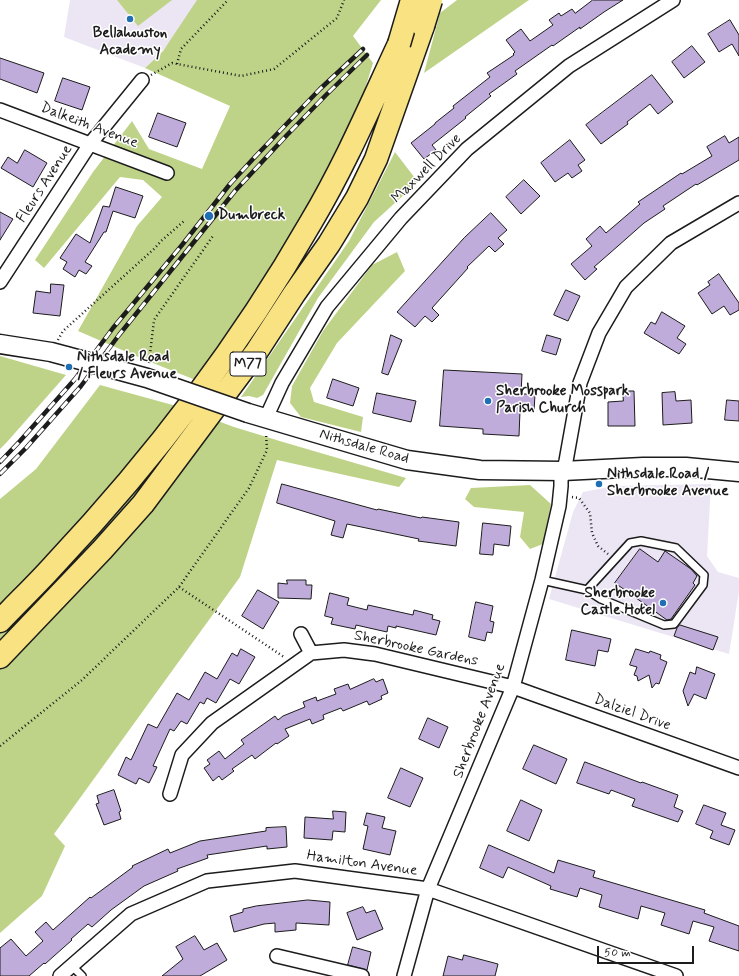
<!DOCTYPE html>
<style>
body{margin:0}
#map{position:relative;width:739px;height:976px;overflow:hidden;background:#fff;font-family:Mynerve,sans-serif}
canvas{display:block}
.scale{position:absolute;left:597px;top:946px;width:97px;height:18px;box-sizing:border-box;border:2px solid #1c1c1c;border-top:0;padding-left:5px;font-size:12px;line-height:14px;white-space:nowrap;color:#1c1c1c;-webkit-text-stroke:3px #fff;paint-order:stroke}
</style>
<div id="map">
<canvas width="739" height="976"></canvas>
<div class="scale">50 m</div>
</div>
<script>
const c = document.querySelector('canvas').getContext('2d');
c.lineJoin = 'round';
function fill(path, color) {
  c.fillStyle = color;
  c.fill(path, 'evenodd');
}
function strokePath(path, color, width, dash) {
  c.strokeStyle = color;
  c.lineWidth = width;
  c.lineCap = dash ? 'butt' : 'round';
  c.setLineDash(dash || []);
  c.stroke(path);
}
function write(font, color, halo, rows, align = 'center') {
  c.font = font + ' Mynerve,sans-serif';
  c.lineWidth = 3;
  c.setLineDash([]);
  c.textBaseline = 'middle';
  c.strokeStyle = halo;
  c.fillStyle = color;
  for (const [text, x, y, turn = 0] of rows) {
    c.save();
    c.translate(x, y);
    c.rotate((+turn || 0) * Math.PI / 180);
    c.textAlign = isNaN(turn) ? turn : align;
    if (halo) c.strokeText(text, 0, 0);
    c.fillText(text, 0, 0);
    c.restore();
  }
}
const built = new Path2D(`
 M70,0H212L145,68L64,37Z
 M711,484L707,556L718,572L739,578V591L729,654L549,599L573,512L583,492L614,486Z`);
const green = new Path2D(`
 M117,0H172L138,26Z
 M197,0H381L353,36L373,63L354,124L330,177L198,381L143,359L78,331L137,226L162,197L143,180L120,177L44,268L35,260L93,172L132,121L149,149L202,169L230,106L145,68L163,51Z
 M457,0H529L424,73L440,13Z
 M395,152L418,182L374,222L318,298L263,395L257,398L249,396L241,397L349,241L373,195Z
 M397,252L405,271L337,343L310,388L314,402L363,417L361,432L301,417L290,403L292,386L323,331L372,265Z
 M0,356L66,375L7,442L0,449Z
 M100,385L180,407L234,427L283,442L406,478L399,487L277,460L240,577L54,834L65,846L42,896L0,933V499L36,469Z
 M530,485L551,504L543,544L530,549L520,537L524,512L474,507L465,499L471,488Z`);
const building = new Path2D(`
 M593,0H623L604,12L580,29V27L553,46L552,45L515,71L517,74L489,94L491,96L465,117L466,118L432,145L436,150L424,159L411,143L435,124V123L454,108L453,106L490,77L487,73L514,55L513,54L515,52L506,40L521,29L530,41L553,25L549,20L559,13L561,16L572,9L575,13Z
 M730,20L739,35V56L732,44L719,52L708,34Z
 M692,46L705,62L684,78L672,62Z
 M0,58L44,73L37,93L0,79Z
 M652,75L673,102L658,114L650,104L627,122L628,124L601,144L586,125Z
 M63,78L90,87L82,110L55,101Z
 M158,113L186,123L177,147L149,137Z
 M725,136L729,143L739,137V160L697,185L696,184L663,206L665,209L644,223L618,246L594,267L597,269L585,280L571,264L592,246L586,239L600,226L606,233L640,204L638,202L681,173L682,174L712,156L707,147Z
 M570,140L585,160L578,165L582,171L572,178L568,173L555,182L541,163Z
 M25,150L47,163L33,187L1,168L8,157L17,163Z
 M524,180L540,196L521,214L506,197Z
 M116,187L143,196L135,218L113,211L106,232H104L85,262L92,266L86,274L79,270L75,277L63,269L67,262L60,258L76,234L90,243L103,206L109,207Z
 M0,212L13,219L0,240Z
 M491,213L507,230L498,238L504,244L495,252L489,246L467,267L468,268L432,308L439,315L432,322L425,316L415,327L397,312L464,238Z
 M719,274L739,303V310L730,315L724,306L712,314L698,293L710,285L708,282Z
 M51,284L64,285L60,316L33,313L36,291L50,293Z
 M566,290L580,296L568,321L554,315Z
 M662,312L685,326L677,338L686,344L679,354L644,333L651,322L655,324Z
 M391,335L402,340L388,375L382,373Z
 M547,335L561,339L556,355L542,351Z
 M444,370L522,374L521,394H535L534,412L520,411L519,436L483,434V429L440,426Z
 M333,379L359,388L353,406L327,398Z
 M623,391H634L635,426H608V402L623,401Z
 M675,392L676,401L691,400L692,423L663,425L662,393Z
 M377,393L416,401L411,422L373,413Z
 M727,400L739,401V421L725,420Z
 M282,484L377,510L378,509L421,518L422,517L459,522L456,546L418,541L419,539L347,524L343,538L331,535L335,521L277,503Z
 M483,523L511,526L509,546L494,544L493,555L480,554Z
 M640,549L658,562L665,551L691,569L697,576L693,583L695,585L671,619L667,620L615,583Z
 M287,580H306V585H312L311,599L278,598V583L287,584Z
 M258,590L279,602L263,629L242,616Z
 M330,593L349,598L347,605L367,610L368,605L413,615L414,610L433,615L432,619L440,621L436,635L396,626V628L388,626L387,632L356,625L355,629L331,624L333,618L325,616Z
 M476,602L493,606L490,621L494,622L492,633L487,632L485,641L469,637Z
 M680,625L718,637L713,650L674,636L677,628Z
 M572,630L611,639L608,652L598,650L595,666L566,660Z
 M241,649L255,657L239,684L230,679L216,703L207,698L204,704L200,702L187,724L181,721L174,731L170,729L153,766L157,767L149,783L139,778L136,784L118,775L126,757L131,760L148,724L157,728L177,693L189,700L205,672L217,679L232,653L237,656Z
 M636,649L649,653L650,651L661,655L660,659L667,662L659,684L656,683L652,688L649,675L638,681L637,676L634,675L637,667L630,665Z
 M697,667L715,674L706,699L694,694L688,706L683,691L690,672L695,674Z
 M374,679L376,682L383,679L388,693L381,696L382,699L369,705L367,701L343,711L341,708L323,715L324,719L312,724L310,719L285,729L289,736L277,744L276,743L255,759L252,755L232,769L234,771L222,780L219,776L213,781L204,768L210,764L207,760L219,751L225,759L244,744L241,740L275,716L278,720L283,716L305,707L303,702L316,697L317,701L336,694L334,689L348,684L350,689Z
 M428,718L448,727L439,748L419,739Z
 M534,745L567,759L556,784L523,769Z
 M585,762L641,783L642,782L678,795L674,807L683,811L678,822L632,806L635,799L611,790L609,794L577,783Z
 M401,768L423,778L410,807L388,798Z
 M114,790L121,811L119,812L121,819L104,825L96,804L99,803L97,796Z
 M521,800L542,810L529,841L507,831Z
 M704,805L726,813L721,825L735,830L729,845L710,838L713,831L696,824Z
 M333,811L346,812L345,832L333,831L332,840L304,838L305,817L333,819Z
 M367,813L385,817L382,828L396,831L390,855L363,849L368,826L364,825Z
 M286,827L287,847L267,849V846L207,855L208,858L177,869L178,871L144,886L111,910L92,927L88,924L71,939L72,940L45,964L44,963L29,976H0V948L11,939L26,956L43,941L35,932L46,922L53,930L90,897L91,898L133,867L132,866L168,849L170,853L200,841L266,831V828Z
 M489,845L554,873L558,860L595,871L593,877L705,910L704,913L739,926V951L709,941L714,927L693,921L689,934L661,925L665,913L641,906L638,919L599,907L602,895L580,888L577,897L550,889L551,886L508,867L503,878L480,868Z
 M308,900L330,902L329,925L296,923V930L275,932V923L264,924L234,932L230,916L243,912V909L256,906Z
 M363,907L366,913L375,910L383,929L357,940L347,913Z
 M195,936L204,950L217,943L227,960L200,976H162L183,959L176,947Z
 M353,947L371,952L367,970L348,965Z
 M464,955L498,964L495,976H443L448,956L462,960Z`);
const path = new Path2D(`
 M177,64L181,49L228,0
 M151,75L172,63L241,76L274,69L337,18L344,0
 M58,340L63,331L155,248L161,241L184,221
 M149,363L154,320L156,317L213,236
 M572,497L579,498L590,513L592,533L598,546L608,554
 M179,587L284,657
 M0,746L82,680L179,587L249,488L267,450L266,433`);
const lane = new Path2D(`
 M542,580L587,590L601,599L664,625L674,624L703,585L704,575L676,548L641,541L630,543L587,590
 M72,966L82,976`);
const street = new Path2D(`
 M0,110L167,173
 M0,282L90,144L142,80
 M266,418L282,383L327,307L401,218L467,149L569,66L673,0
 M301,634L311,653
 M170,794L182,755L212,723L311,653L344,650L375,654L513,687L739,768
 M277,956L362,976
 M60,976L131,914L207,881L295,871L428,889L676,976
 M404,976L428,889L513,687L542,580L559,506L561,486V480L566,461L580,383L599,333L626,287L671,243L739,203`);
const secondary = new Path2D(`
 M0,344L51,352L66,356
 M248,413L407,460L480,470L563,471L643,467H686L739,472`);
const highway = new Path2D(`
 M0,621C18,602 37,584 54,565C152,461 240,346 311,222C345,165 371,104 399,44
 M0,657L102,550L143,504L257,351L294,294L329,244L357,198L376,159L423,26`);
const rail = new Path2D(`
 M0,462L20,441L75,379L113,328L182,245L230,184L253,159L320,89L363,49
 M0,474L26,448L81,386L119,335L235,191L287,135L326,95L367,55`);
const secondaryBridge = new Path2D(`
 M66,356L147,378L248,413`);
const highwayBridge = new Path2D(`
 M423,26L431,0
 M399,44L412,0`);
const markers = [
 [130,19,4,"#1f6fb2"],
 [209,216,5,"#1f6fb2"],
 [69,367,4,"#1f6fb2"],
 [488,401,4,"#1f6fb2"],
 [599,484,4,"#1f6fb2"],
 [663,603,4,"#1f6fb2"]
];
const shields = [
 [248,364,36]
];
const shieldNames = [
 ["M77",248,364]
];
const poiNames = [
 ["Bellahouston",130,34,"center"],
 ["Academy",130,51,"center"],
 ["Dumbreck",218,216],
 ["Nithsdale Road",77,358],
 ["/ Fleurs Avenue",77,375],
 ["Sherbrooke Mosspark",496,392],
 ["Parish Church",496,409],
 ["Nithsdale Road /",607,475],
 ["Sherbrooke Avenue",607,492],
 ["Sherbrooke",655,594,"right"],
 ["Castle Hotel",655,611,"right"]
];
const streetNames = [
 ["Dalkeith Avenue",89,126,21],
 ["Maxwell Drive",427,169,-45],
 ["Fleurs Avenue",45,184,-57],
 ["Nithsdale Road",364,447,16],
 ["Sherbrooke Gardens",416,649,12],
 ["Dalziel Drive",632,713,20],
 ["Sherbrooke Avenue",480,721,-69],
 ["Hamilton Avenue",362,864,8]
];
fill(built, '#ece6f4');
fill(green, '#bfd388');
fill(building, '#c0acdb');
strokePath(building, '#1c1c1c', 1);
strokePath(lane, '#1c1c1c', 10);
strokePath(street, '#1c1c1c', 16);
strokePath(secondary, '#1c1c1c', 21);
strokePath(highway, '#1c1c1c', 25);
strokePath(path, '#1c1c1c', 2.5, [1, 3]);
strokePath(lane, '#fff', 7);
strokePath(street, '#fff', 13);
strokePath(secondary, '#fff', 18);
strokePath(highway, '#f8e281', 22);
strokePath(rail, '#1c1c1c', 4.5);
strokePath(rail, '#fff', 3, [9]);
strokePath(secondaryBridge, '#1c1c1c', 21, []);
strokePath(highwayBridge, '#1c1c1c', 25, []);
strokePath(secondaryBridge, '#fff', 18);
strokePath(highwayBridge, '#f8e281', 22);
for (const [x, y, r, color] of markers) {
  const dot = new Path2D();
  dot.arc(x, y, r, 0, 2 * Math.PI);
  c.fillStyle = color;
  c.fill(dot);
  strokePath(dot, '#fff', 1.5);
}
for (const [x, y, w] of shields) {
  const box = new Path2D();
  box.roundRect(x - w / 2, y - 12, w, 24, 3);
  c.fillStyle = '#fff';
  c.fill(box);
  strokePath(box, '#1c1c1c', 1);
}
write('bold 14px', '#1c1c1c', null, shieldNames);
write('bold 15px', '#1c1c1c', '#fff', poiNames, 'left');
write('15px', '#1c1c1c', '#fff', streetNames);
</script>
